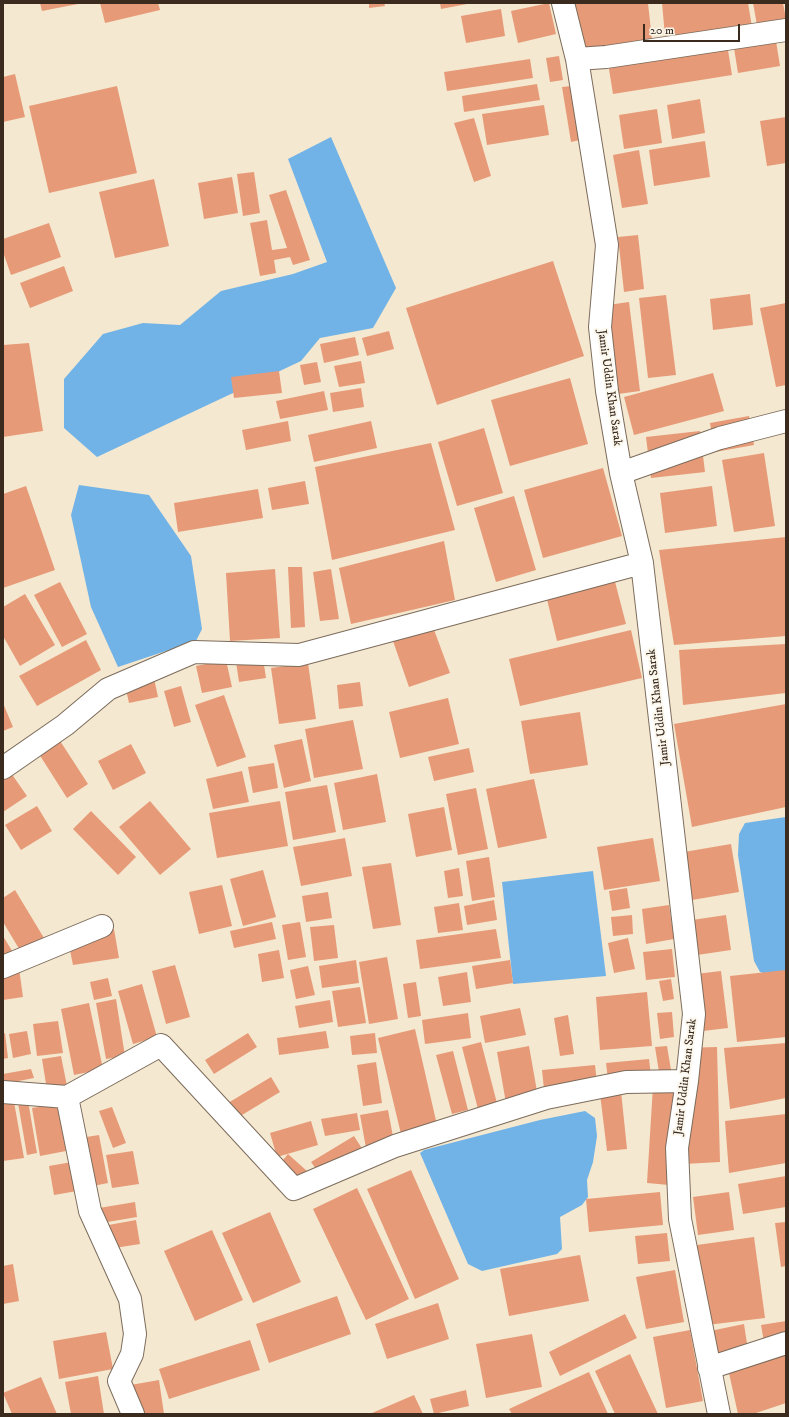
<!DOCTYPE html>
<style>
body{margin:0}
#map{position:relative;width:789px;height:1417px;overflow:hidden;background:#f4e8d0;font-family:"IM FELL DW Pica",serif}
canvas{display:block}
.frame{position:absolute;inset:0;border:4px solid #3b2a1e;pointer-events:none}
.scale{position:absolute;left:643px;top:24px;width:97px;height:18px;box-sizing:border-box;border:2px solid #3b2a1e;border-top:0;padding-left:5px;font-size:12px;line-height:14px;white-space:nowrap;color:#3b2a1e;-webkit-text-stroke:3px #fbf7ec;paint-order:stroke}
</style>
<div id="map">
<canvas width="789" height="1417"></canvas>
<div class="frame"></div>
<div class="scale">20 m</div>
</div>
<script>
const c = document.querySelector('canvas').getContext('2d');
c.lineJoin = 'round';
function fill(path, color) {
  c.fillStyle = color;
  c.fill(path, 'evenodd');
}
function strokePath(path, color, width, dash) {
  c.strokeStyle = color;
  c.lineWidth = width;
  c.lineCap = dash ? 'butt' : 'round';
  c.setLineDash(dash || []);
  c.stroke(path);
}
function write(font, color, halo, rows, align = 'center') {
  c.font = font + ' "IM FELL DW Pica",serif';
  c.lineWidth = 4;
  c.setLineDash([]);
  c.textBaseline = 'middle';
  c.strokeStyle = halo;
  c.fillStyle = color;
  for (const [text, x, y, turn = 0] of rows) {
    c.save();
    c.translate(x, y);
    c.rotate((+turn || 0) * Math.PI / 180);
    c.textAlign = isNaN(turn) ? turn : align;
    if (halo) c.strokeText(text, 0, 0);
    c.fillText(text, 0, 0);
    c.restore();
  }
}
const water = new Path2D(`
 M331,137L396,288L373,328L320,338L301,361L97,457L64,428V379L103,334L143,323L180,325L221,291L293,274L327,262L288,159Z
 M79,485L149,495L191,556L202,629L196,641L118,667L91,607L71,515Z
 M786,817V974L773,976L760,972L754,961L738,855L739,834L745,823Z
 M593,871L606,976L513,984L502,882Z
 M585,1111L595,1118L597,1136L593,1162L587,1180L588,1197L582,1205L560,1217L562,1249L557,1254L482,1271L468,1264L420,1153L424,1150L540,1120Z`);
const building = new Path2D(`
 M40,3H78V4L42,11Z
 M100,3H158L160,10L105,23Z
 M369,3H384L385,6L369,8Z
 M440,3H467V4L441,9Z
 M549,3L556,34L518,43L511,11Z
 M569,3H648L652,40L579,51Z
 M662,3H748L752,27L665,36Z
 M753,3H783L786,19L757,25Z
 M501,9L505,36L466,43L461,16Z
 M776,41L780,66L738,73L734,48Z
 M727,44L732,75L613,94L608,63Z
 M559,56L563,80L550,82L546,58Z
 M530,59L533,78L447,91L444,72Z
 M15,74L25,117L3,122V77Z
 M537,84L540,100L464,112L462,96Z
 M117,86L137,173L49,193L29,106Z
 M572,86L580,140L571,142L562,87Z
 M700,99L705,133L672,139L667,105Z
 M544,105L549,135L487,145L482,114Z
 M657,109L662,143L624,149L619,115Z
 M786,117V163L767,166L760,121Z
 M474,118L491,176L474,182L454,123Z
 M705,141L710,177L654,186L649,150Z
 M639,150L648,204L622,208L613,155Z
 M254,172L260,213L243,216L237,174Z
 M232,177L238,213L204,219L198,183Z
 M154,179L169,246L115,258L99,192Z
 M286,190L310,260L293,265L290,257L274,260L276,273L260,276L250,223L267,220L272,250L287,248L269,195Z
 M49,223L61,257L11,275L3,252V239Z
 M638,235L644,289L624,292L618,237Z
 M553,261L584,356L437,405L406,308Z
 M64,266L73,291L30,308L20,283Z
 M750,294L753,325L713,330L710,299Z
 M666,295L676,375L648,378L639,298Z
 M629,302L640,391L618,394L608,305Z
 M786,303V385L776,387L760,308Z
 M389,331L394,349L367,356L362,338Z
 M355,337L359,355L324,363L320,344Z
 M29,343L43,431L3,437V345Z
 M361,361L365,383L339,387L334,366Z
 M317,362L321,382L304,385L300,365Z
 M279,371L282,393L234,398L231,377Z
 M713,373L724,411L634,435L624,397Z
 M570,378L588,444L510,466L491,400Z
 M361,388L364,407L333,412L330,393Z
 M324,391L328,410L280,419L276,401Z
 M749,416L754,445L715,452L710,423Z
 M288,421L291,441L246,450L242,430Z
 M371,421L377,448L314,462L308,435Z
 M484,428L503,493L457,506L438,442Z
 M700,431L705,472L651,478L646,437Z
 M431,443L455,530L332,560L315,467Z
 M764,453L775,526L734,532L722,460Z
 M603,468L622,536L543,558L524,490Z
 M305,481L309,504L272,510L268,488Z
 M26,486L55,570L3,588V494Z
 M712,486L717,526L665,533L660,493Z
 M258,489L263,518L178,532L174,503Z
 M514,496L536,570L496,582L474,508Z
 M786,537V636L674,645L659,550Z
 M444,541L455,600L351,624L339,568Z
 M288,567H302L305,627L291,628Z
 M275,569L280,638L230,641L226,573Z
 M331,569L339,619L320,621L313,572Z
 M613,574L626,624L557,641L545,591Z
 M60,582L87,634L62,647L34,595Z
 M25,594L55,645L20,666L3,636V607Z
 M433,627L450,673L409,687L393,641Z
 M631,630L642,678L520,706L509,659Z
 M86,640L101,670L37,706L19,676Z
 M786,644V693L683,705L679,650Z
 M263,658L266,678L239,682L236,662Z
 M226,660L232,687L202,693L196,666Z
 M308,663L316,719L279,724L271,668Z
 M152,669L158,697L129,703L123,676Z
 M360,682L363,706L339,709L337,685Z
 M181,686L191,722L174,727L164,691Z
 M224,695L246,757L217,767L195,705Z
 M448,698L459,744L400,758L389,712Z
 M3,703L13,727L3,731Z
 M786,704V807L692,827L674,724Z
 M580,712L588,765L530,774L521,721Z
 M353,720L363,769L314,778L305,729Z
 M53,730L88,784L67,798L32,743Z
 M302,739L311,781L284,788L274,745Z
 M131,744L146,773L113,790L98,761Z
 M469,748L474,772L434,781L428,757Z
 M274,763L278,788L253,793L248,767Z
 M242,771L249,802L213,809L206,779Z
 M11,773L27,796L3,812V778Z
 M377,774L386,822L343,830L334,783Z
 M534,779L547,838L498,848L486,789Z
 M327,785L336,832L293,840L285,792Z
 M476,788L488,849L458,855L446,794Z
 M150,801L191,849L160,875L119,827Z
 M280,801L288,846L217,858L209,813Z
 M37,806L52,831L21,850L5,825Z
 M444,807L452,850L416,857L408,814Z
 M91,811L136,857L118,875L73,829Z
 M345,838L352,876L301,886L293,847Z
 M653,838L660,881L604,890L597,847Z
 M731,844L739,892L692,900L684,852Z
 M489,857L495,897L472,901L466,861Z
 M391,863L401,925L373,929L362,867Z
 M459,868L463,896L448,898L444,871Z
 M263,870L276,917L243,926L230,879Z
 M222,885L232,926L199,934L189,892Z
 M627,888L630,908L612,911L609,891Z
 M15,890L44,938L21,952L3,922V898Z
 M328,892L332,918L306,922L302,896Z
 M494,900L497,920L467,925L464,906Z
 M459,903L463,930L438,933L434,907Z
 M669,905L674,939L646,944L642,909Z
 M632,915L633,934L613,936L611,917Z
 M726,915L731,950L697,955L692,920Z
 M272,922L276,939L234,948L230,931Z
 M300,922L306,957L288,960L282,925Z
 M334,925L338,958L314,961L310,927Z
 M114,929L119,958L73,965L67,936Z
 M496,929L501,958L420,969L416,940Z
 M3,936L14,954L3,960Z
 M628,938L635,969L614,973L608,943Z
 M672,949L675,977L646,980L643,952Z
 M279,950L284,978L262,982L258,954Z
 M387,957L398,1019L369,1024L359,962Z
 M356,960L359,983L322,988L319,966Z
 M510,960L513,983L476,989L472,966Z
 M175,965L190,1017L166,1024L152,971Z
 M308,966L315,995L296,999L290,970Z
 M19,968L23,997L3,1000V970Z
 M786,970V1037L737,1042L730,976Z
 M721,971L728,1028L703,1031L696,974Z
 M467,972L471,1002L443,1006L438,977Z
 M108,978L112,996L94,1000L90,982Z
 M671,979L674,999L663,1001L659,981Z
 M416,982L421,1016L408,1018L403,984Z
 M142,984L157,1037L133,1044L118,991Z
 M360,987L366,1023L338,1027L332,991Z
 M647,992L652,1046L600,1050L596,997Z
 M116,999L125,1056L106,1059L96,1003Z
 M330,1000L333,1022L299,1028L295,1006Z
 M89,1003L103,1069L74,1075L61,1009Z
 M520,1008L526,1035L485,1043L480,1016Z
 M672,1012L674,1037L660,1039L657,1013Z
 M468,1013L471,1038L425,1044L422,1020Z
 M568,1015L574,1054L560,1056L554,1018Z
 M58,1021L63,1053L37,1056L33,1024Z
 M415,1029L437,1125L401,1134L378,1038Z
 M27,1031L31,1054L13,1058L9,1034Z
 M326,1031L329,1048L279,1055L277,1038Z
 M5,1033L8,1058L3,1059V1034Z
 M248,1033L257,1047L214,1074L205,1060Z
 M375,1033L377,1053L352,1055L350,1036Z
 M481,1042L498,1107L479,1113L462,1047Z
 M786,1043V1098L730,1109L724,1048Z
 M529,1046L538,1097L506,1103L497,1052Z
 M667,1046L671,1070L659,1072L655,1047Z
 M717,1047L720,1162L684,1164L681,1048Z
 M453,1051L468,1110L452,1114L436,1055Z
 M61,1056L67,1086L47,1090L42,1059Z
 M649,1059L651,1076L608,1079L606,1063Z
 M376,1062L382,1103L363,1106L357,1065Z
 M595,1065L597,1083L544,1089L542,1070Z
 M31,1069L34,1078L3,1084V1074Z
 M271,1077L280,1092L237,1118L228,1103Z
 M653,1086L676,1088L669,1185L647,1183Z
 M621,1091L627,1149L607,1151L600,1094Z
 M28,1101L37,1153L27,1155L18,1103Z
 M14,1102L24,1158L3,1161V1104Z
 M58,1104L66,1151L40,1156L32,1108Z
 M112,1107L126,1143L113,1148L99,1111Z
 M388,1110L394,1142L366,1148L360,1115Z
 M357,1113L360,1130L325,1136L321,1119Z
 M786,1114V1163L729,1173L725,1121Z
 M311,1121L318,1145L277,1157L270,1133Z
 M99,1135L108,1183L88,1187L80,1138Z
 M354,1136L363,1150L321,1176L311,1162Z
 M133,1151L139,1184L112,1188L106,1155Z
 M288,1154L307,1171L297,1183L278,1166Z
 M72,1162L77,1191L54,1195L49,1166Z
 M411,1170L459,1279L415,1299L367,1189Z
 M786,1176V1207L743,1214L738,1184Z
 M357,1188L409,1299L366,1320L313,1209Z
 M660,1192L663,1225L589,1232L586,1199Z
 M729,1192L734,1230L698,1235L693,1197Z
 M135,1202L137,1217L96,1224L93,1209Z
 M270,1212L301,1282L253,1303L222,1233Z
 M136,1220L140,1244L108,1249L103,1226Z
 M786,1222V1266L781,1267L775,1223Z
 M212,1230L243,1300L195,1321L164,1251Z
 M667,1233L670,1261L638,1264L635,1236Z
 M754,1237L765,1318L707,1325L697,1245Z
 M580,1255L589,1301L509,1316L500,1269Z
 M13,1264L19,1301L3,1304V1266Z
 M675,1270L684,1322L646,1329L636,1277Z
 M337,1296L351,1334L269,1363L256,1324Z
 M438,1303L449,1339L387,1359L375,1324Z
 M625,1314L637,1338L560,1376L549,1352Z
 M786,1321V1338L764,1342L761,1325Z
 M744,1324L748,1350L714,1356L710,1331Z
 M690,1330L703,1401L666,1408L653,1337Z
 M106,1332L113,1369L59,1379L53,1341Z
 M532,1334L542,1387L486,1398L476,1344Z
 M250,1340L260,1370L169,1399L159,1369Z
 M786,1353V1403L753,1414H738L727,1364Z
 M630,1354L658,1414H615L595,1371Z
 M589,1372L608,1414H512L509,1409Z
 M98,1376L104,1414H71L65,1382Z
 M41,1377L57,1414H12L3,1393Z
 M159,1380L164,1414H130L125,1386Z
 M466,1390L469,1406L434,1414L430,1399Z
 M414,1395L423,1414H372V1413Z`);
const minor = new Path2D(`
 M563,3L577,59L607,245L600,327L607,391L621,473L642,563L694,1014L687,1081L677,1148L680,1219L719,1414
 M577,59L606,57L786,30
 M621,473L720,438L786,421
 M3,768L65,725L108,689L194,652L299,655L642,563
 M3,967L102,926
 M3,1092L67,1097L161,1045L294,1189L395,1146L546,1098L626,1082L687,1081
 M67,1097L90,1211L130,1299L135,1334L132,1354L119,1381L133,1414
 M709,1368L786,1343`);
const streetNames = [
 ["Jamir Uddin Khan Sarak",609,388,82],
 ["Jamir Uddin Khan Sarak",659,707,-97],
 ["Jamir Uddin Khan Sarak",686,1077,-83]
];
fill(water, '#71b3e6');
fill(building, '#e79a77');
strokePath(minor, '#7c6c5c', 24);
strokePath(minor, '#fff', 22);
write('12px', '#3b2a1e', '#fbf7ec', streetNames);
</script>
